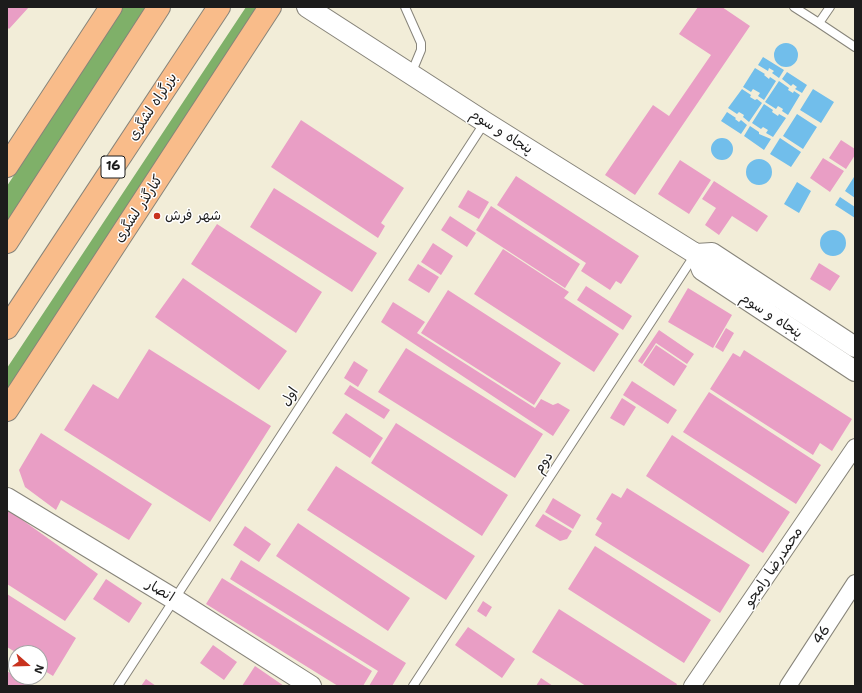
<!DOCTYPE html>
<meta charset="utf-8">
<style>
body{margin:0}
#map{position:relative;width:862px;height:693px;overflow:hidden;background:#f2edd8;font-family:"Shantell Sans",sans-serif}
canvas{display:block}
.frame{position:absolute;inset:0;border:8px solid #1c1c1c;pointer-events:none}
.north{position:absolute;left:8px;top:645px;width:40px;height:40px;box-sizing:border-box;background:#fff;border:1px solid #a4a4a4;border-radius:50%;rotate:110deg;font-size:11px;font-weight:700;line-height:16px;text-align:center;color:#1c1c1c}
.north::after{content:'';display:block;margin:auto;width:14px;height:18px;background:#c8321e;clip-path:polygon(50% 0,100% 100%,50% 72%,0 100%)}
</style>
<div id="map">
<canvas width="862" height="693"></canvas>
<div class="frame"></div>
<div class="north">N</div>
</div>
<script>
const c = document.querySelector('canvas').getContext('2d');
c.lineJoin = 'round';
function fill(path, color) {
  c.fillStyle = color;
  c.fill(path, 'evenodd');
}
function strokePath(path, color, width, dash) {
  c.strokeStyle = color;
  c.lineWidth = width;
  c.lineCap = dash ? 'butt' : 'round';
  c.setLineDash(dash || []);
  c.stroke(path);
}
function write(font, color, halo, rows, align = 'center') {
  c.font = font + ' "Shantell Sans","Playpen Sans Arabic",sans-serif';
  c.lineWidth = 3;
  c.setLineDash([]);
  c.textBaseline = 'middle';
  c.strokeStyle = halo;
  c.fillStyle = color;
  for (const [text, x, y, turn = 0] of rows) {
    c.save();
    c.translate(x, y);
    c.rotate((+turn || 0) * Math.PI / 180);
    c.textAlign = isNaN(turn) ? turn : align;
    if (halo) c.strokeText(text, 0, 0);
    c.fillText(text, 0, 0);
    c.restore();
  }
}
const forest = new Path2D(`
 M123,7H147L7,222V186Z
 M246,7H260L7,395V368Z`);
const water = new Path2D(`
 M774 55a12 12 0 1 1 24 0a12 12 0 1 1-24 0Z
 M763,57L784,70L779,78L772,73L774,71L769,68L768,71L758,65Z
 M755,68L765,74L764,75L769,79L770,77L776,81L764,100L758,96L760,93L753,89L751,92L743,87Z
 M787,72L807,85L802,93L795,89L797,87L793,84L791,86L782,79Z
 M779,81L789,88L788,90L793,93L794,91L800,95L788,115L782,111L783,109L778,106L776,109L765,102Z
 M742,89L751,95L750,97L755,100L757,99L762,103L749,122L743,117L744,115L739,112L737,114L728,108Z
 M813,89L834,102L821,123L800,110Z
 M764,104L773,110L772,112L778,116L779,114L786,118L773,137L766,133L768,130L763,127L761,129L752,123Z
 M727,112L736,118L735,119L739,122L741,120L747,125L741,134L721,121Z
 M797,114L817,127L803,149L783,136Z
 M750,126L759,132V134L771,139L764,150L744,136Z
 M711 149a11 11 0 1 1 22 0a11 11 0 1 1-22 0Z
 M780,138L801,152L791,167L770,154Z
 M746 172a13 13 0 1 1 26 0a13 13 0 1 1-26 0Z
 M854,177H855V198L845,191Z
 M797,182L811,191L799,213L784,204Z
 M840,197L855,207V218L835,205Z
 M820 243a13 13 0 1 1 26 0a13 13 0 1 1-26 0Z`);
const building = new Path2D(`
 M7,7H29L9,29L7,27Z
 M698,7H722L750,26L635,195L605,175L653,105L669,116L711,55L679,34Z
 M301,120L404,188L381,223L385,226L378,238L271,167Z
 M841,140L855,149V155L846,169L829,158Z
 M823,158L844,171L830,192L810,178Z
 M680,160L711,180L689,214L658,194Z
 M516,176L639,256L621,284L616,281L610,290L581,271L586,263L497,205Z
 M714,181L768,216L757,232L732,216L719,235L705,225L716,208L702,199Z
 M274,188L377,253L352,292L250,227Z
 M468,190L489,202L479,219L458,207Z
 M491,206L580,264L565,288L476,230Z
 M450,216L476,233L467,247L441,230Z
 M217,224L322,292L296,333L191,264Z
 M433,243L453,256L441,275L421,262Z
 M503,249L569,292L564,298L619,334L594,372L474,294Z
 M819,263L840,276L830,291L810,279Z
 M418,264L439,277L429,293L408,280Z
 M183,278L287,351L259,390L155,317Z
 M586,286L632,316L623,330L577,300Z
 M688,288L732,315L713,348L668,322Z
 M448,290L561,363L534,405L421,333Z
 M393,302L425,322L417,333L535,408L541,399L553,405L558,403L570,410L553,436L381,322Z
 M726,328L734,333L723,352L715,347Z
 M659,330L694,354L687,364L656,343L642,364L638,361Z
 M656,345L687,366L674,386L643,365Z
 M406,348L543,434L515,478L378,392Z
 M149,349L271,426L210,522L64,430L93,384L118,399Z
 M744,350L852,419L832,451L820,443L813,455L710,389L733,353L740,357Z
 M354,361L368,370L358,387L344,378Z
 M632,381L677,410L668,424L623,395Z
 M350,385L390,410L384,419L344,394Z
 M709,392L821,465L796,504L683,432Z
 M622,398L636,407L624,426L610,418Z
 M346,413L383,438L370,458L332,433Z
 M396,423L508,495L482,536L371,463Z
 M41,433L152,504L129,540L61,500L56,510L25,487L19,470Z
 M672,435L790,512L763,553L646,476Z
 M336,466L475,556L446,600L307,510Z
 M627,488L750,565L720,613L595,535L602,523L596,519L612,493L621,498Z
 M553,498L581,515L573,529L545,512Z
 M7,509L98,574L65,621L7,584Z
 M543,514L572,531L567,539L560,541L535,526Z
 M298,523L410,598L388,631L276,556Z
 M245,526L271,544L259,562L233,545Z
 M595,546L711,620L684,663L568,589Z
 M241,560L406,663L392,686H369L378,671L230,579Z
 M222,578L372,671L363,686H338L206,604Z
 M106,579L142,603L129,623L93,599Z
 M7,594L76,638L53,676L40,668V653H17L7,647Z
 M483,601L492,607L486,617L477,611Z
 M559,609L677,684L676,686H586L532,652Z
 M468,627L515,659L502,678L455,645Z
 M213,645L237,662L224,680L200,663Z
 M255,666L284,686H242Z
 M7,671L16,677L31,686H7Z
 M541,678L553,686H536Z
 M146,679L156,686H141Z`);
const service = new Path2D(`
 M405,7L421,43V50L411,74
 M794,7L819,23L830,7
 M819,23L855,47
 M118,686L485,122
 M413,686L694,256`);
const minor = new Path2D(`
 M692,686L855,447
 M788,686L855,583`);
const tertiary = new Path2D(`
 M307,7L485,122L696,254L702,270L855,371
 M696,254L712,253L855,347
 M7,498L174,599L311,686`);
const primary = new Path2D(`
 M7,166L111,7
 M7,410L270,7`);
const trunk = new Path2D(`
 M7,242L159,7
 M7,328L219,7`);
const markers = [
 [157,216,4,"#c8321e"]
];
const shields = [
 [113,167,24]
];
const shieldNames = [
 ["16",113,167]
];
const streetNames = [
 ["بزرگراه لشگری",153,107,-57],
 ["پنجاه و سوم",501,132,32],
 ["کنارگذر لشگری",139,209,-57],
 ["پنجاه و سوم",771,316,33],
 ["اول",290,397,-57],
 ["دوم",544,463,-57],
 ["محمدرضا رامجو",774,567,-56],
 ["انصار",160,591,31],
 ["46",822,635,-57]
];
const poiNames = [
 ["شهر فرش",165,216]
];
fill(forest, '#7fb069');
fill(water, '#71beeb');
fill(building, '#e99ec5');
strokePath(service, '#87847a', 10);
strokePath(minor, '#87847a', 18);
strokePath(tertiary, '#87847a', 22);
strokePath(primary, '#87847a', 24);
strokePath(trunk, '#87847a', 24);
strokePath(service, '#fff', 8);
strokePath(minor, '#fff', 16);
strokePath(tertiary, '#fff', 20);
strokePath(primary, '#f9bc8a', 22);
strokePath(trunk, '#f9bc8a', 22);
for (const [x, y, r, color] of markers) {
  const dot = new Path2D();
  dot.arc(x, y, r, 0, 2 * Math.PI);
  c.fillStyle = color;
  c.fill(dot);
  strokePath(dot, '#fff', 1.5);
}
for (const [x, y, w] of shields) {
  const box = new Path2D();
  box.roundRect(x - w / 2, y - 11, w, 22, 3);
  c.fillStyle = '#fff';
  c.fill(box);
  strokePath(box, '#1c1c1c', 1);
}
write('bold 13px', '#1c1c1c', null, shieldNames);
write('14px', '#1c1c1c', '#fff', streetNames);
write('14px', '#1c1c1c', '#fff', poiNames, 'left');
</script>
